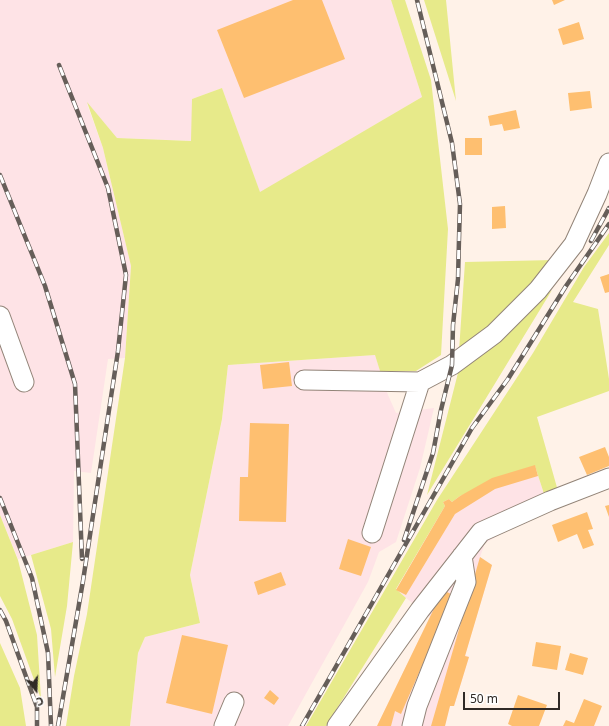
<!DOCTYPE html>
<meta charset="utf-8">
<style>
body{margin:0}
#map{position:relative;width:609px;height:726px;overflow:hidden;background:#fff2e8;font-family:"Noto Sans",sans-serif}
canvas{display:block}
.north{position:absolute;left:16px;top:670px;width:40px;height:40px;-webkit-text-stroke:3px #fff;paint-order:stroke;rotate:161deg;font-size:11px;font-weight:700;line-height:16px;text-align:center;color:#302a26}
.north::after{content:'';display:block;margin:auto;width:14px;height:18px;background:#302a26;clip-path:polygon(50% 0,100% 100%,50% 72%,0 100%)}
.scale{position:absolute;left:463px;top:692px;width:97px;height:18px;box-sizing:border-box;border:2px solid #302a26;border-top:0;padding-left:5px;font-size:12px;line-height:14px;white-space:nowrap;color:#302a26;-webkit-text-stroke:3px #fff;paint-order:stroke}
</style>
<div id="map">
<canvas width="609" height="726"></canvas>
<div class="north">С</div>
<div class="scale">50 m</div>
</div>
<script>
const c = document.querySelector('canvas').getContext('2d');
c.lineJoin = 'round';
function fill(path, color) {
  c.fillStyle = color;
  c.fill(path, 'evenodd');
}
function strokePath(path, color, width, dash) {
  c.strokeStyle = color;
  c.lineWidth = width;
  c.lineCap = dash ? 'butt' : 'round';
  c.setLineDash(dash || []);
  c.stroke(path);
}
const industrial = new Path2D(`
 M0,0H391L422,97L260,193L222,88L192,99V141L117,138L87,104L103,148L131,266L125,358L108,359L91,473L74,471L73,542L18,559L0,515Z
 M375,355L388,395L396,413L434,408L420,468L396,542L379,552L368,582L288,726H130L138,653L145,637L200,623L190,575L222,419L228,365Z
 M535,465L548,508L485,543L480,557L492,565L465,655L469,657L454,706H450L445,726H377L430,617L396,590L445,506L460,496Z`);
const green = new Path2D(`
 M391,0H405L431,80L448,229L441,355L416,371H380L375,355L228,365L222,419L190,575L200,623L145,637L138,653L130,726H66L74,676L87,614L125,358L131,266L103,148L87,102L117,138L191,141L192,99L222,88L260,192L422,97Z
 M424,0H446L456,101Z
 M609,233V245L573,302L598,309L609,379V391L537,417L558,491L545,497L535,466L460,496L452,502L449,499L443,502L445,506L396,589L406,598L326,726H306L437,500L533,353L584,267Z
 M554,260L513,309L459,351L465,262Z
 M552,290L427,495L460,365L498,339Z
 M0,515L18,560L37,635L41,699L12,619L0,596Z
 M73,542L67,606L55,677L51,629L31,555Z
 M0,643L20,688L26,726H0Z`);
const building = new Path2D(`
 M293,0H322L345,59L244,98L217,30Z
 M552,0H565L554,5Z
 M579,22L584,39L563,45L558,29Z
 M590,91L592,108L570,111L568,93Z
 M516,110L520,128L504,131L502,124L490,126L488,116Z
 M465,138H482V155H465Z
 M505,206L506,228L492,229V207Z
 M609,274V292L605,293L600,277Z
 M289,362L292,386L263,389L260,365Z
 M250,423L289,424L286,522L239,521L240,477H248Z
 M605,447L609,457V466L587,475L579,457Z
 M535,465L538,476L495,489L455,514L406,595L396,590L445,506L443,502L449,499L452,502L460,496L492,478Z
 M609,505V517L605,506Z
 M587,512L593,529L588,530L594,545L583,549L577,534L558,542L552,525Z
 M348,539L371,547L361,576L339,569Z
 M480,557L492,565L465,656L469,657L454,706H450L445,726H431Z
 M281,572L286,585L258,595L254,582Z
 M443,590L453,595L401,714L395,711L391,726H377Z
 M182,635L228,645L212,714L166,703Z
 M536,642L561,646L557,670L532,666Z
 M570,653L588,658L583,675L565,670Z
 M270,690L279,698L274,705L264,698Z
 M518,695L547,705L539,726H512L508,724Z
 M584,699L602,706L594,726H563L566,720L574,723Z`);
const minor = new Path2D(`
 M0,316L24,382
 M304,380L420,382L452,365L494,334L538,290L574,244L597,194L609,163
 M372,533L420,382
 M224,726L234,702
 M337,726L420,610L481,532L550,501L609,478
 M412,726L417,706L466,582L462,556`);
const rail = new Path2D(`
 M0,175L45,286L75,384L82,559
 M591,241L609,208
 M0,498L32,578L48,653L51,726
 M404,540L433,453L441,410L452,365L453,325L458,279L459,239L460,204L452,143L417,0
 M0,610L6,621L37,707V726
 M58,726L83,581L118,351L126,275L108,188L59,65
 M302,726L472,428L508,379L566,286L609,224`);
fill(industrial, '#fee3e6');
fill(green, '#e7ea8a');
fill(building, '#febf70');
strokePath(minor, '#928478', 21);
strokePath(minor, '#fff', 19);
strokePath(rail, '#665e59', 4.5);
strokePath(rail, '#fff', 3, [9]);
</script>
